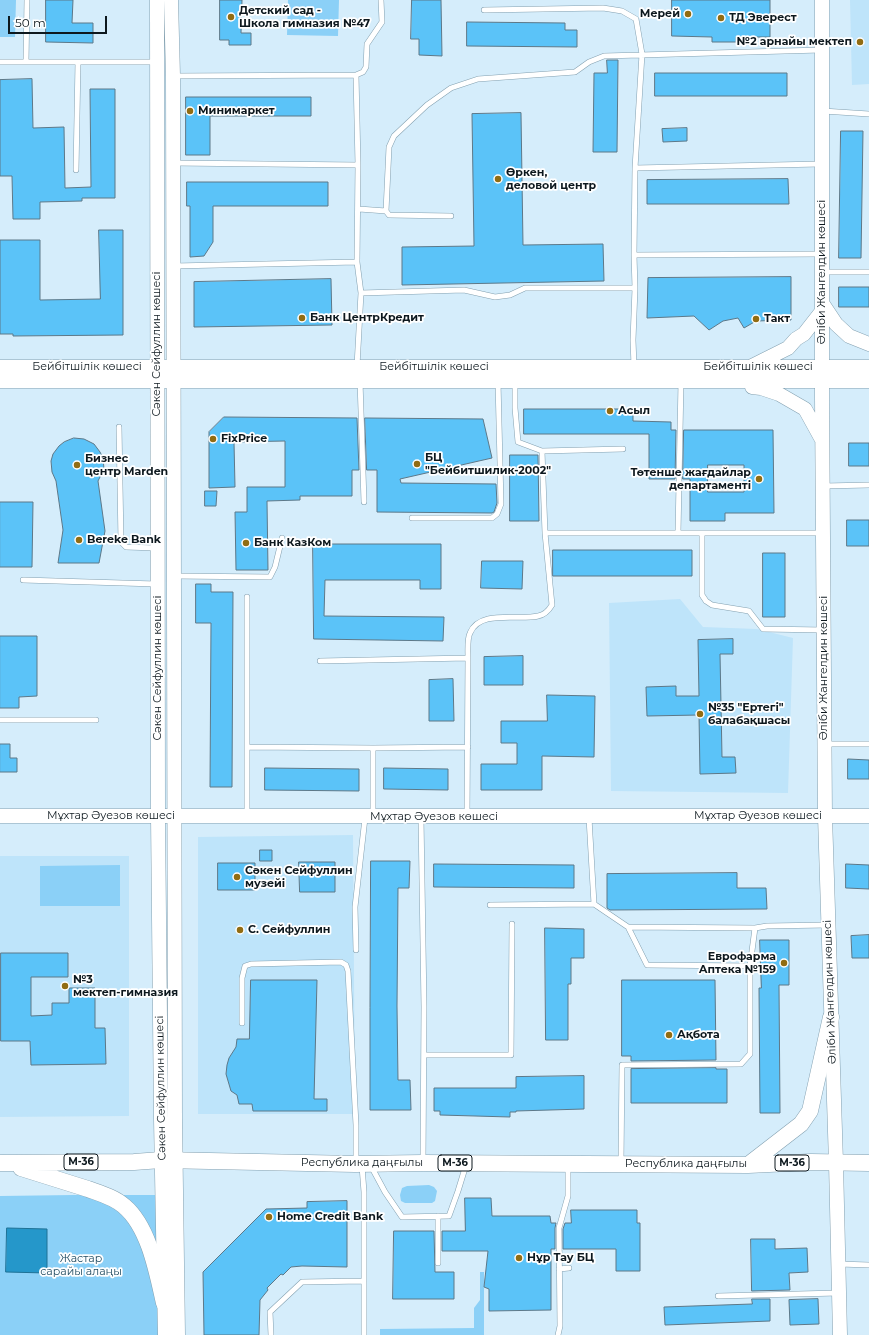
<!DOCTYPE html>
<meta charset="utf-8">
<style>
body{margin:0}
#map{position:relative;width:869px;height:1335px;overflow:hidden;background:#d5edfb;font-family:Montserrat,sans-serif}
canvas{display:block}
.scale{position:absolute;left:8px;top:16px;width:99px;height:18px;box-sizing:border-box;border:2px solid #0d181e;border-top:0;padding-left:5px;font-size:12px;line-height:14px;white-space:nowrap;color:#0d181e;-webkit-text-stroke:3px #fff;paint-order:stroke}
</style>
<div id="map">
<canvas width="869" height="1335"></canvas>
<div class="scale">50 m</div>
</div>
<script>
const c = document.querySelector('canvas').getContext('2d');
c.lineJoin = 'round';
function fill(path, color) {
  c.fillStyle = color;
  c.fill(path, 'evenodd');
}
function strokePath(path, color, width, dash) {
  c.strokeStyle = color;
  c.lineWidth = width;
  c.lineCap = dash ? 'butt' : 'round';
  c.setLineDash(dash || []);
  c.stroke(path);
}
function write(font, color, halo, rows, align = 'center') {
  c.font = font + ' Montserrat,sans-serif';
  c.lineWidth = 3.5;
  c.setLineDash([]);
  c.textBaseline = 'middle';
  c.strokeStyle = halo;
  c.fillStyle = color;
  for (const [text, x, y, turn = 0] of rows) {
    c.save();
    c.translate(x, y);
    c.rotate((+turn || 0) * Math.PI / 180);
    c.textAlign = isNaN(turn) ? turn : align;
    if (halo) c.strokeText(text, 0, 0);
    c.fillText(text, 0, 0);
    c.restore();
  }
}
const built = new Path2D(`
 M850,0H869V84L852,85Z
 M680,599L703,627L757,629L793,638L788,793L611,791L609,603Z
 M353,835L355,1114H198V837Z
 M0,856H129V1116L0,1117Z`);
const green = new Path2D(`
 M0,0H16L15,37H0Z
 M288,0H339L338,36L287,35Z
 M120,865V906H40V866Z
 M429,1185L434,1187L437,1191L435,1201L432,1203H405L401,1201L400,1195L402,1188L407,1186Z
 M74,1195H162L159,1335H0V1196Z
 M480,1272H484V1335H380V1329L474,1328V1308L480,1300Z`);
const water = new Path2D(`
 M7,1228L47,1229V1273L6,1272Z`);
const building = new Path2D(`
 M46,0H73L72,23H93V43L46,42Z
 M220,0H242L241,33H251V45H229V40H220Z
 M412,0H441L442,56L419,55V39H411Z
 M672,0H770V37H736V42H712V37L672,36Z
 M467,22L565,23V30H577V47L467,46Z
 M607,60H618L617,152H593L594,73H607Z
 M655,73H787V96H655Z
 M32,79L33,128L64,127L65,188L91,187L90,89H115V198H82V201L40,202V219H13L12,176H0V80Z
 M186,97H311V116H210V155H186Z
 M521,113L523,245L603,244L604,281L402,285V247L474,246L472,114Z
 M687,128V141L663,142L662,129Z
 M841,131H863L861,258H839Z
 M788,179L789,204H647V180Z
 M187,182H328V206H213V242L204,256L190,257V206H187Z
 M99,230H123V335L13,336V334H0V240H40V300L100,299Z
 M791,277V320L756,321L744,328L738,318L723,321L709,330L694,316L647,318L648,278Z
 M331,279L332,325L194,327V282Z
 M839,287H869V307H839Z
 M524,409H633V421L671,422V430H676L675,479H649V434H524Z
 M224,417L357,418L359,470H352V496H300V500L267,501L268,570H236L235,512H247V487H285V441L234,442L235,487L209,488V432Z
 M365,418L483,419L492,458L400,479L401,483L496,484L497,503L494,512L492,513L377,512V470H367Z
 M684,430H773L774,513H725V521H690V479H683ZM708,465H744V492H708Z
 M74,438L84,439L94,444L100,452L103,458L104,469L98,481L105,531L99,563H58L63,530L56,481L52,472L51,461L53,454L59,446L64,442Z
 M849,443H869V466H849Z
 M510,455H538L539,521H510Z
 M205,491H217L216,506H205Z
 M0,502H33L32,567H0Z
 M847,520H869V546H847Z
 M313,544H441V589H420V580H325L324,616L444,617L443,641L314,639Z
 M553,550H692V576H553Z
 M763,553H785V617H763Z
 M482,561H523L522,589L481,588Z
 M196,584H211V592H233L232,787H210L211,623H196Z
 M0,636H37V696L19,697V708H0Z
 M733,639V654H720L722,757H735L736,773L700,774L699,715L647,716L646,687L676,686V696H699L698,640Z
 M523,656V685H484V657Z
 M453,679L454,721H429V680Z
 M547,695L595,696L594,757L542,756V790H481V764H517V743H501V721H547Z
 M0,744H10V758H17V772H0Z
 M848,759L869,760V779H848Z
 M265,768L359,769V791L265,790Z
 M384,768L448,769V790L384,789Z
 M260,850H272V861H260Z
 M371,861H410L409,888H398L397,1006L398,1080H410L411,1110H370V1008Z
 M299,862H335V892H300Z
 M218,863H255V890H218Z
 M434,864L574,865V888L434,887Z
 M846,864L869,865V889L846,888Z
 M737,873V888H766L767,909L610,910L607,908V874Z
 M545,928L584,929V958H571V984H568V1040H546Z
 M869,935V958H852L851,936Z
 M760,940H789V985H779L780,1113H760L759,988H761Z
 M1,953H68V977H31V1016L52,1015V1003H69V988H95V1028H105L106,1064L31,1065L30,1041H1Z
 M251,980H317L314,1099H327V1111H253L252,1104H239L237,1095L231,1091L226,1074L227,1065L229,1058L236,1047L237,1039H249Z
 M622,980H715L716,1060L631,1061V1056H622Z
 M716,1068V1069H727V1103H631V1069Z
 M584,1076V1109L516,1111V1112H510V1117L440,1115V1111H434V1088H516V1077Z
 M465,1198H491L492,1216H550L551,1223H556L555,1228V1249H551V1310L489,1311V1289L484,1287L488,1251H442V1231H465Z
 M347,1201V1267L302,1266L291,1267L283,1275L281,1274L267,1288L268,1290L260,1300L259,1335H204L203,1272L266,1209L307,1208V1202Z
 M571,1210H637V1223H640V1271H616V1249H563V1229L565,1223H571Z
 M394,1231H434L435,1272H454V1299H393Z
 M751,1239H775V1249L807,1248L808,1272L789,1273L790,1290L752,1291Z
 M752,1299H770V1321L665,1325L664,1307L752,1304Z
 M818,1299L819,1324L790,1325L789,1300Z`);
const lane = new Path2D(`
 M484,10L603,8L622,11L636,19L642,54L635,168L634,255L635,288L633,340L634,366
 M0,62H157
 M26,62L27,0
 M356,75L358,165L357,262L361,293L357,366
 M174,76L356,75L363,72L366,67L367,44L382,22L381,0
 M823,111L869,114
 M173,163L358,165
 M635,168L820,164
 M76,170L78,62
 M359,209L386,211L389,215L451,216
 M386,211L389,147L394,136L427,105L451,88L478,79L575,72L589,62L604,56L821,50
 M634,255L821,254
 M174,266L357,262
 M822,272H869
 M361,293L464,290L495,297L510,295L525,288H635
 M360,381L364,502
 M515,383V408L518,442L542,451L545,533H822
 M119,427L121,542L126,547L156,548
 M542,451L623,449
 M824,486L869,485
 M412,518H492L497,514L501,504L498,382
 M678,533L681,382
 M702,533V595L706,601L712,605L749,611L763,629L823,630
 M175,576L270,577L275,567L282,538
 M23,580L156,584
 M247,597V747L373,748L468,747
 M320,661L468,658
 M0,720H96
 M826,744H869
 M247,814V747
 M373,815V748
 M467,816L468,658C468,651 467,639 470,633C480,609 518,621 538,616C545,615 549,610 552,605L545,533
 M421,818L424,1007L423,1162
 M589,818L594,904L628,927L647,965L750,966L755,928L767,926L827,925
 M490,905L594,904
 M628,927L755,928
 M356,950L355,907L365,818
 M242,1023V978L245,966L251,964L341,962L346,965L348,971L356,1125V1161
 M424,1055H511L512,924
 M621,1162L622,1065L741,1064L750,1054V966
 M362,1166L364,1192V1335
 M371,1166L385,1192L402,1217L449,1216L458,1191L466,1165
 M438,1216V1263
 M839,1264L869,1265
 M559,1269L569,1268
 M718,1296L838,1293
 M271,1335L270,1312L302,1282L364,1281
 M558,1335L560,1326L559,1228L568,1196V1166`);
const secondary = new Path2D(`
 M157,0L158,816L161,1119L165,1335
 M171,0L173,76L175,1119L178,1335
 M822,0V398L825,816L836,1163L840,1335
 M822,303L836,324L849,336L869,344
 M752,366L788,348L796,339L804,334L822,311
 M0,367H869
 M0,381H869
 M752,387L761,388L779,394L805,409L821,438
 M0,816H869`);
const primary = new Path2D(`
 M0,1163L134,1162L161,1160L355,1164L423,1163L748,1165L811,1162L869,1163
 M748,1165L801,1124L810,1111L831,1017
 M21,1168C43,1175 66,1182 88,1189C99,1193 114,1197 124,1206C149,1227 157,1272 164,1303`);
const markers = [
 [688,14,4,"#916c12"],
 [231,17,4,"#916c12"],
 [721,18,4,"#916c12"],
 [860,42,4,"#916c12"],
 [190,111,4,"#916c12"],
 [498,179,4,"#916c12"],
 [302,318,4,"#916c12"],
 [756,319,4,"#916c12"],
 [610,411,4,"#916c12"],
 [213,439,4,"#916c12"],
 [417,464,4,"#916c12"],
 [77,465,4,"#916c12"],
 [759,479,4,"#916c12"],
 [79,540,4,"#916c12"],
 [246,543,4,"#916c12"],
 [700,714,4,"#916c12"],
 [237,877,4,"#916c12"],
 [240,930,4,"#916c12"],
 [784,963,4,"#916c12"],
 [65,986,4,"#916c12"],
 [669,1035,4,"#916c12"],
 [269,1217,4,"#916c12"],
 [519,1258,4,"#916c12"]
];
const shields = [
 [81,1162,34],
 [455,1163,34],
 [792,1163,34]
];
const shieldNames = [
 ["M-36",81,1162],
 ["M-36",455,1163],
 ["M-36",792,1163]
];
const poiNames = [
 ["Детский сад -",239,11],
 ["Школа гимназия №47",239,24],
 ["Мерей",680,14,"right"],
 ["ТД Эверест",729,18],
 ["№2 арнайы мектеп",852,42,"right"],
 ["Минимаркет",198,111],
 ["Өркен,",506,173],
 ["деловой центр",506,186],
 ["Банк ЦентрКредит",310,318],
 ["Такт",764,319],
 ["Асыл",618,411],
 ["FixPrice",221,439],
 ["БЦ",425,458],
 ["\"Бейбитшилик-2002\"",425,471],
 ["Бизнес",85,459],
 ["центр Marden",85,472],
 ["Төтенше жағдайлар",751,473,"right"],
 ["департаменті",751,486,"right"],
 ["Bereke Bank",87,540],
 ["Банк КазКом",254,543],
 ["№35 \"Ертегі\"",708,708],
 ["балабақшасы",708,721],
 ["Сәкен Сейфуллин",245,871],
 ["музейі",245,884],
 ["С. Сейфуллин",248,930],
 ["Еврофарма",776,957,"right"],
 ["Аптека №159",776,970,"right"],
 ["№3",73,980],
 ["мектеп-гимназия",73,993],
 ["Ақбота",677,1035],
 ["Home Credit Bank",277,1217],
 ["Нұр Тау БЦ",527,1258]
];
const streetNames = [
 ["Әліби Жангелдин көшесі",822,272,-90],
 ["Сәкен Сейфуллин көшесі",157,344,-90],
 ["Бейбітшілік көшесі",87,367],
 ["Бейбітшілік көшесі",434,367],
 ["Бейбітшілік көшесі",758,367],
 ["Сәкен Сейфуллин көшесі",158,668,-90],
 ["Әліби Жангелдин көшесі",824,668,-90],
 ["Мұхтар Әуезов көшесі",111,816],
 ["Мұхтар Әуезов көшесі",758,816],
 ["Мұхтар Әуезов көшесі",434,817],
 ["Әліби Жангелдин көшесі",830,992,-92],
 ["Сәкен Сейфуллин көшесі",161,1088,-91],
 ["Республика даңғылы",362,1163],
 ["Республика даңғылы",686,1164]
];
const parkNames = [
 ["Жастар",81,1259],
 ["сарайы алаңы",81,1272]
];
fill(built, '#bee4fa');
fill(green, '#8bd0f7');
fill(water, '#2597ca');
strokePath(water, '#1e7196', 1);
fill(building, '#5bc3f8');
strokePath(building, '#5d7888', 1);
strokePath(lane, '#83a0b0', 6);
strokePath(secondary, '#83a0b0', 15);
strokePath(primary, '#83a0b0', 17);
strokePath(lane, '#fff', 5);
strokePath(secondary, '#fff', 14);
strokePath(primary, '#fff', 16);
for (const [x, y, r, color] of markers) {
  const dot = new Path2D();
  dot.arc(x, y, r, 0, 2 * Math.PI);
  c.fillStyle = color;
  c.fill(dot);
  strokePath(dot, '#fff', 1.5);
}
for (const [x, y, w] of shields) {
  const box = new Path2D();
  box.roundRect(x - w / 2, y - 8, w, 16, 3);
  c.fillStyle = '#fff';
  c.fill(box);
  strokePath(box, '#0d181e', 1);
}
write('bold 10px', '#0d181e', null, shieldNames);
write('bold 11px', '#0d181e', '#fff', poiNames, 'left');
write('11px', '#0d181e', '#fff', streetNames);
write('11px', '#224d63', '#fff', parkNames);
</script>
